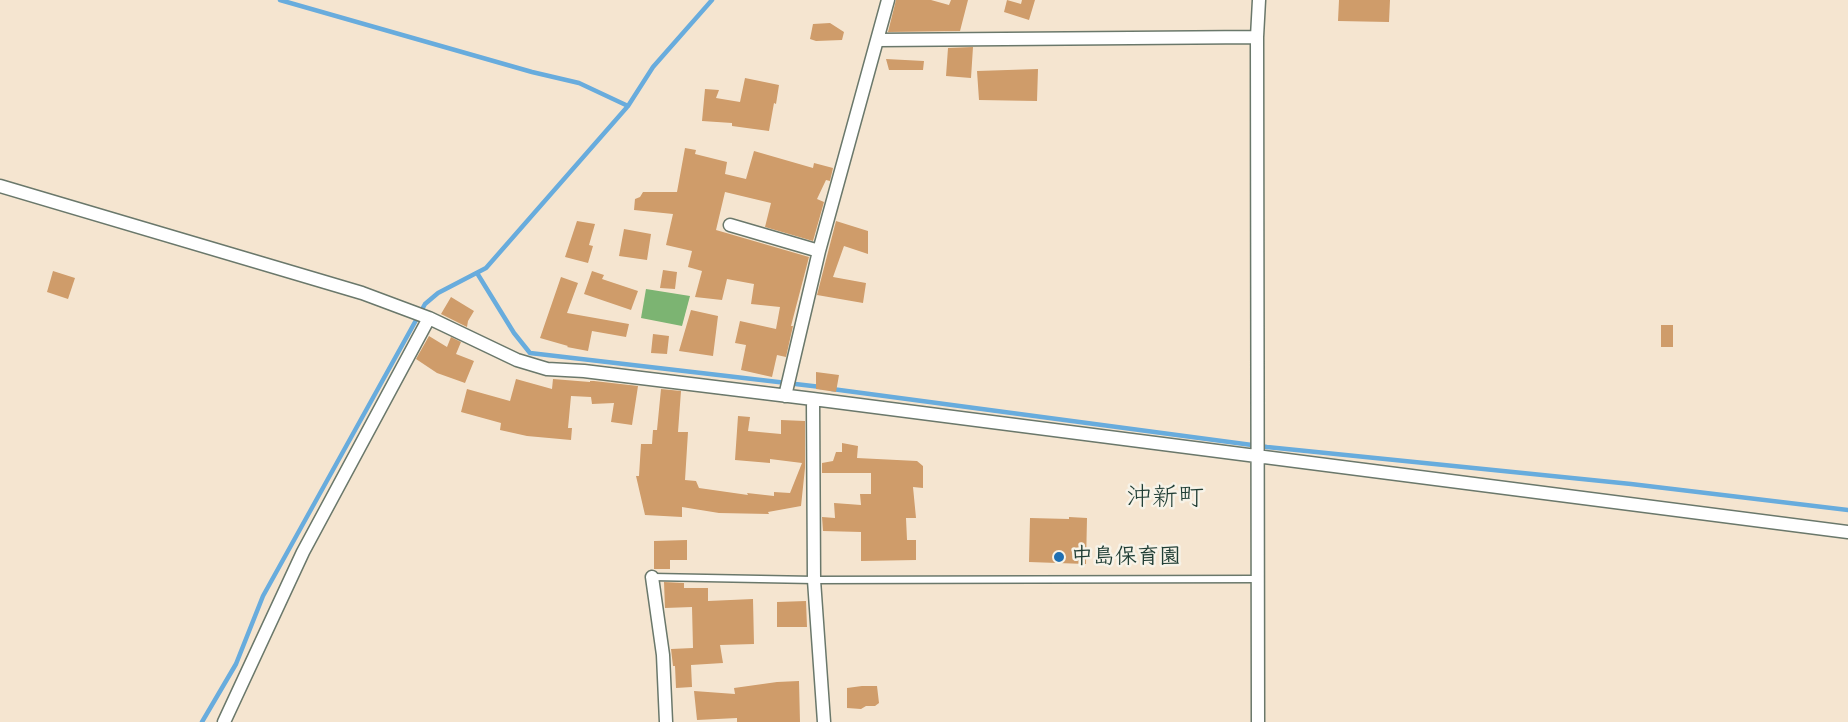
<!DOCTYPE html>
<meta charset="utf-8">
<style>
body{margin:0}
canvas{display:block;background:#f5e5d0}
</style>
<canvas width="1848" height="722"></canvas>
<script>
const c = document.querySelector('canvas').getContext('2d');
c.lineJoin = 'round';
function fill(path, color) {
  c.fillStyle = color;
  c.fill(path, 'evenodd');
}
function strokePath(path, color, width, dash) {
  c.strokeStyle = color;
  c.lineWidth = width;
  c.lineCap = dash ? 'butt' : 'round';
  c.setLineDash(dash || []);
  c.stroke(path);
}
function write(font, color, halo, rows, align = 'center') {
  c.font = font + ' Sriracha,"Klee One",sans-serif';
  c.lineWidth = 5;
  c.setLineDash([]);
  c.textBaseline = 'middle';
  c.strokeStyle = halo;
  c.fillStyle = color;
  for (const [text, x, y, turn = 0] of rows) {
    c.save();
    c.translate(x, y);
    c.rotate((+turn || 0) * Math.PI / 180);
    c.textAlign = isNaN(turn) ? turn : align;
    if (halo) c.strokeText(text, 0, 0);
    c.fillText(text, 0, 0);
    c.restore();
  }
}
const forest = new Path2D(`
 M646,289L690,296L682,326L641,318Z`);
const stream = new Path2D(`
 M280,0L532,72L579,83L628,106
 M477,273L514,333L530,353L821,387
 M832,389L1267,447L1631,484L1848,510
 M202,722L236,664L263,596L425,304L438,293L486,268L628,106L653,67L712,0`);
const building = new Path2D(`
 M896,0H931L949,5L951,0H968L960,31L888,32Z
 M1007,0L1021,4L1022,0H1035L1029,20L1004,12Z
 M1339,0H1390L1389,22L1338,21Z
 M830,23L844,32L842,40L816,41L810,39L813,24Z
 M973,47L971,78L946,76L948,48Z
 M886,59L924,61L923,70H889Z
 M1038,69L1037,101L979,100L977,71Z
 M745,78L779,85L776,104L774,103L769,131L732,126V123L702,121L705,89L719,90L716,98L740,102Z
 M685,148L696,150L695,154L727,162L725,174L746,179L754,151L813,168L814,163L833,168L830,181L826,180L817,199L824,202L813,241L765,227L771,203L725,192L716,230L809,257L791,326H793L786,357L777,355L772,377L741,370L746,345L735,343L740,321L776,329L780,307L751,304L754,284L727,279L722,300L695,297L702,271L688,267L692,251L666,245L673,214L634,210L635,199L640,197L643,192H677Z
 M577,221L595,224L589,245L593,246L588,263L565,257Z
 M836,221L868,231V254L844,246L833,277L866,283L863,303L817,295Z
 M624,229L651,234L647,260L619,256Z
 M663,270L677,272L675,289L660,288Z
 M53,271L75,278L68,299L47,292Z
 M592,271L604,275L602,279L638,291L631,310L584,294Z
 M561,277L578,283L567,313L629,324L626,337L592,331L588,351L567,347L568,346L540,338Z
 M451,297L474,311L468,321L467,327L441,314Z
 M691,310L718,316L713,356L679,351Z
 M1661,325H1673V347H1661Z
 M653,334L669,336L667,354L651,353Z
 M429,336L447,347L451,337L461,342L456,354L474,361L465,383L437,373L416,359Z
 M816,372L839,375L836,392L816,389Z
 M516,379L552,389L553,379L590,382V381H594L638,386L632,425L611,422L614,403L592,404L591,397L571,396L568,428H572L571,440L527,436L500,430L501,423L461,412L467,389L510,401Z
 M661,389L681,391L678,432H688L685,480L696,481L699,488L748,495L747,493L774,496V492L790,493L802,463L770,459V463L735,460L738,416L750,417L748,431L781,434V420L805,421V468L801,506L768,512L769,514L719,513L682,507V517L645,515L636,476H639L641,444H652L653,430H657Z
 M842,443L858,446L857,458L917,461L923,466V488L913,487L916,518H906L907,540H916V560L861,561V532L823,531L822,517L835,518L834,503L861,505L860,494H871V473H822V463L833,461L836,452H842Z
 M1069,517L1087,518L1086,564L1029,562L1030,518L1069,519Z
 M687,540V560H670V569H654V541Z
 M664,582L684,583V588H708V601L753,599L754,644L720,645L723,663L691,665L692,687L676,688L675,666H673L671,649L693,648L692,607L665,608Z
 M806,601L807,627H777V602Z
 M799,681L800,722H737V718L697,720L694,691L735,694L734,688L777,682Z
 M862,686H877L879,703L875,706H866L861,709L847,708V688Z`);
const service = new Path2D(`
 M652,577L814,580L1258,579`);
const minor = new Path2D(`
 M878,40L1257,37
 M0,186L362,293L429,318L517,360L547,369L584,371L813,399L1848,532
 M730,225L819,251
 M785,396L819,251L888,0
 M813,399L814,580L824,722
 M652,577L663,655L666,722
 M224,722L303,552L429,318
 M1258,722L1257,37L1259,0`);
const markers = [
 [1059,557,6,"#1f6fb2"]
];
const poiNames = [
 ["中島保育園",1071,557]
];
const quarterNames = [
 ["沖新町",1165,498]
];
fill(forest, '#7cb472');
strokePath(stream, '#68acdd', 4.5);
fill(building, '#cf9c6a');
strokePath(service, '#6a786b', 9);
strokePath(minor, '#6a786b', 15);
strokePath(service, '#fff', 6);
strokePath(minor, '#fff', 12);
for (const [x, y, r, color] of markers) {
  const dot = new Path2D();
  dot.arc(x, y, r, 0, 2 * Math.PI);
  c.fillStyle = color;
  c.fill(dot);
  strokePath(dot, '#f7f3e8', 2);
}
write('bold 22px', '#1f3d34', '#f7f3e8', poiNames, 'left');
write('26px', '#1f3d34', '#f7f3e8', quarterNames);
</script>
